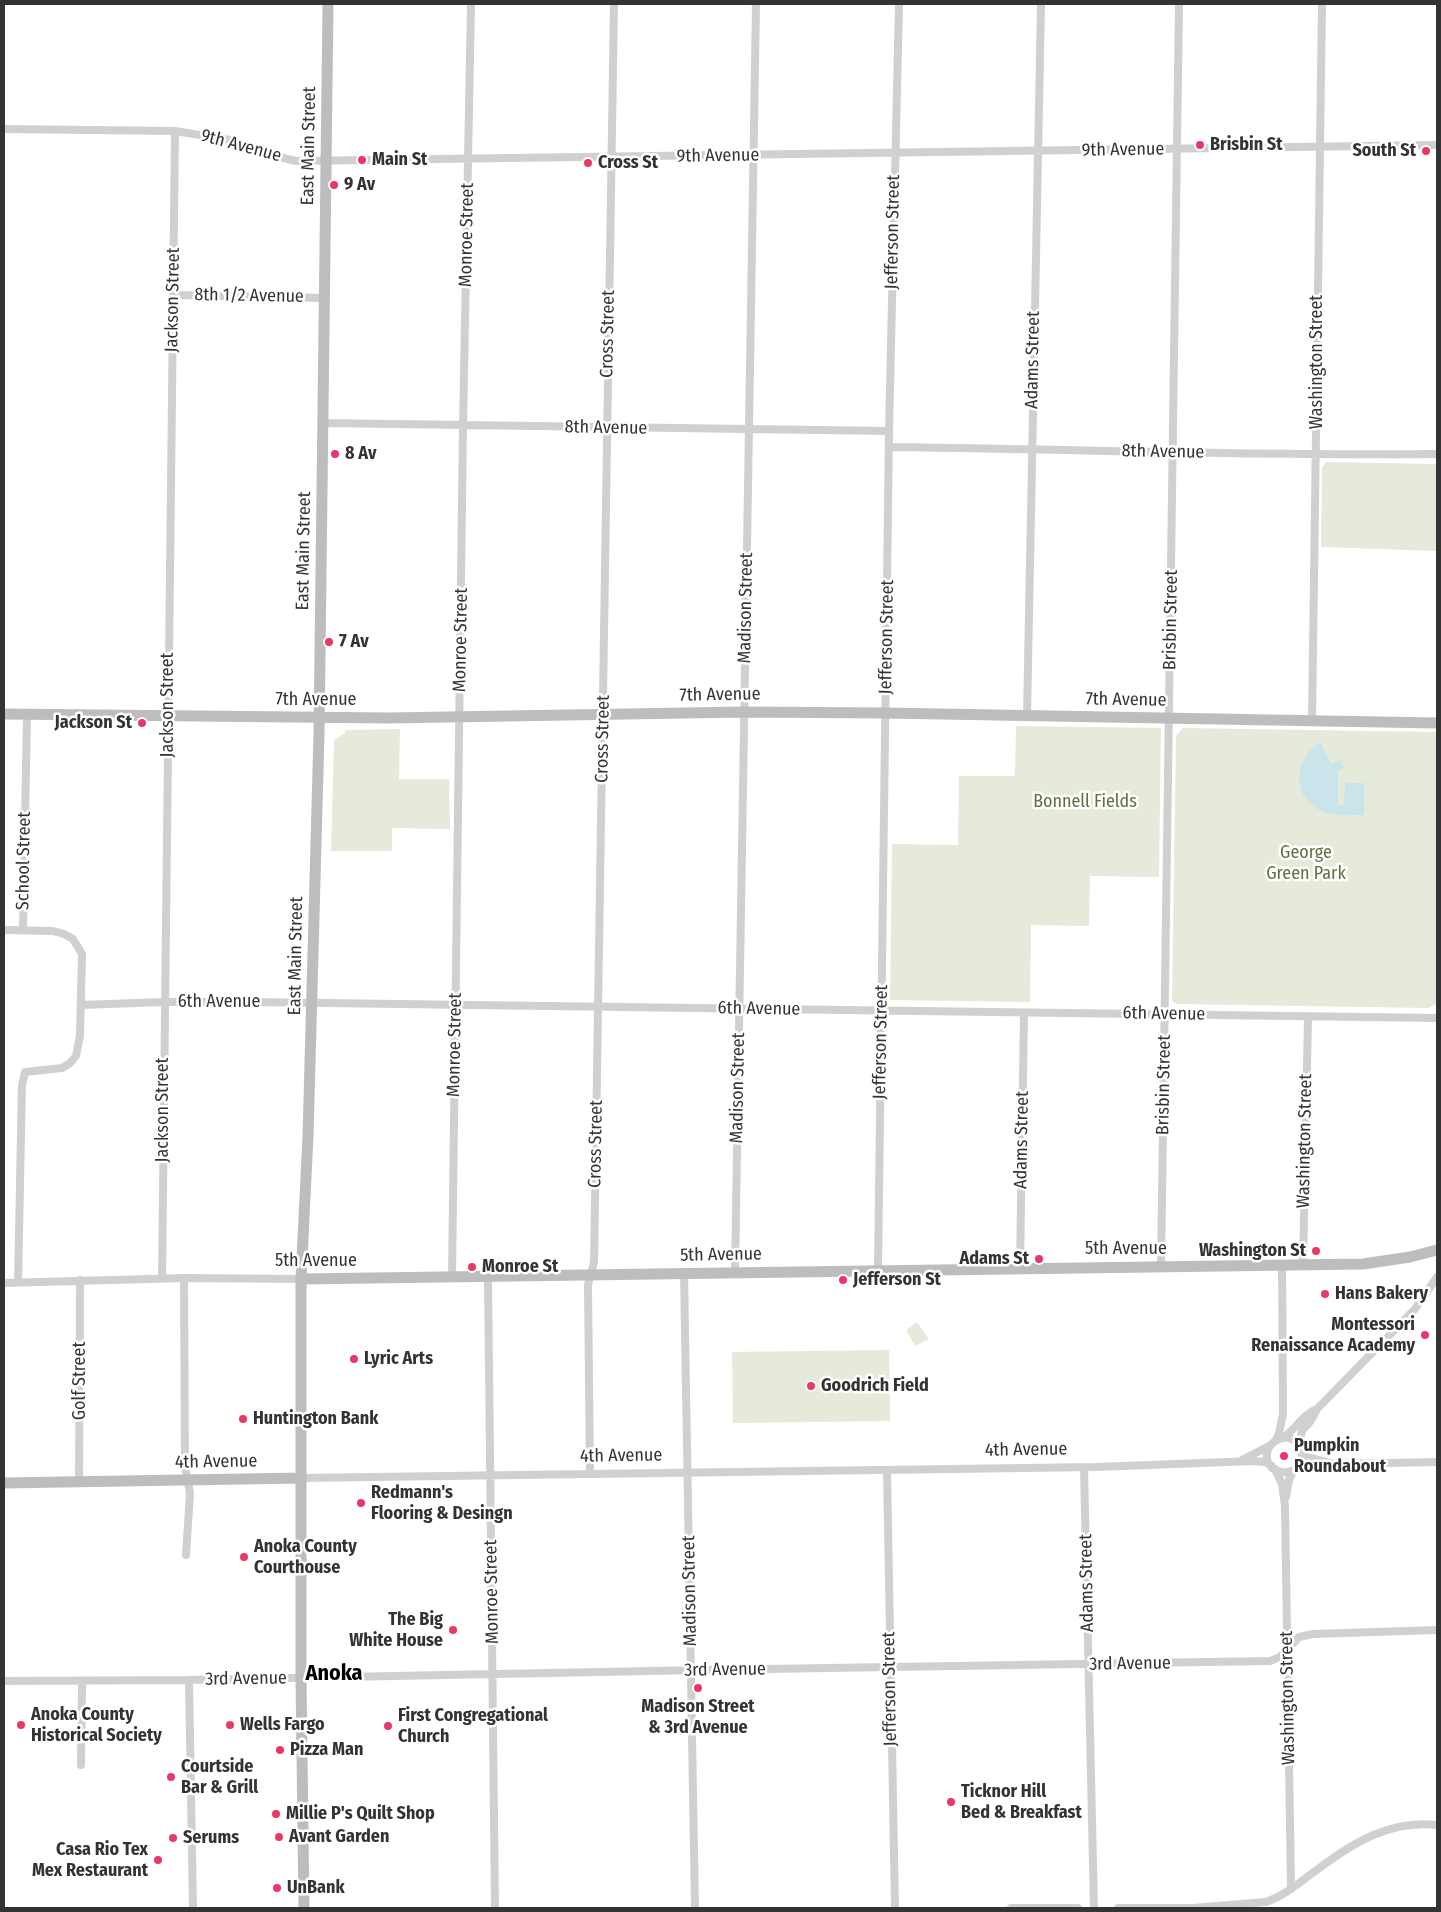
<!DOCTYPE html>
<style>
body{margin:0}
#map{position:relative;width:1441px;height:1912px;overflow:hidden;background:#fff;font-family:"Fira Sans Condensed",sans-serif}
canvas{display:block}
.frame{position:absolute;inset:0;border:5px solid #333;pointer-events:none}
</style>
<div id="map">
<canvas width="1441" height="1912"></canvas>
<div class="frame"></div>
</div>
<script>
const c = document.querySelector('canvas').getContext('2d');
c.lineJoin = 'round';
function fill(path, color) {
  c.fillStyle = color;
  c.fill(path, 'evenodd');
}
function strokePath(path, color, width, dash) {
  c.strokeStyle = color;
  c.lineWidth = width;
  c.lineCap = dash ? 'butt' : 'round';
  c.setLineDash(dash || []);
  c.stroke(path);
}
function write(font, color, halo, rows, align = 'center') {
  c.font = font + ' "Fira Sans Condensed",sans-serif';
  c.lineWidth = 5;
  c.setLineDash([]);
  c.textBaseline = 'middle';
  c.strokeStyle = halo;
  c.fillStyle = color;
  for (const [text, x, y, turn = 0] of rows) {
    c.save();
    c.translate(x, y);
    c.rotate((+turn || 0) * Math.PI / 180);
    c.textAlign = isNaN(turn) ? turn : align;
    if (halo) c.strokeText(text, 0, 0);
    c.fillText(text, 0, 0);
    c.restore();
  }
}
const green = new Path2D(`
 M1326,462L1437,464V551L1321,547L1322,468Z
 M1016,726L1161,728L1159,877L1090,876L1089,926L1031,925L1030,1002L890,1000L892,844L958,845L959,776H1015Z
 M1183,728L1437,732L1436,1004L1428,1008L1177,1004L1172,1001L1176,736Z
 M400,729L399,779H449L450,829L392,828V851H331L334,740L345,733V730Z
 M917,1322L929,1339L915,1346L906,1330Z
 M889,1350L890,1421L733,1423L732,1352Z`);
const water = new Path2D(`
 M1320,742L1331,764L1340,760L1344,768L1336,772L1338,776V805H1344L1345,783H1364V815C1349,815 1332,817 1318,809C1290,793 1296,759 1320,742Z`);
const street = new Path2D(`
 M4,129L175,131L230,140L271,155L296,161L1437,145
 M174,295L325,298
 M323,423L889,431
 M889,447C1072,449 1254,456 1437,454
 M1027,716L1041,4
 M1312,721L1322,4
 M4,930L53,931L64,934L73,939L82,954L80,1035L76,1056L70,1063L62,1068L25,1072L22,1085L18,1282
 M23,930L27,714
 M81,1005L164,1002H250L1437,1018
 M1303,1264L1308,1017
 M1161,1267L1179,4
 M1020,1268L1024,1013
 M878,1269L889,431L899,4
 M735,1272C743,849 747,426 756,4
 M684,1273L695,1908
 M488,1276L495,1908
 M452,1277L463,426L471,4
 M184,1278L185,1467L190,1493L186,1555
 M162,1279L175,131
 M4,1283L184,1278L301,1279
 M1284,1437C1296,1429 1303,1414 1317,1409
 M1276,1440L1279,1433L1283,1414L1282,1265
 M1301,1448C1287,1423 1254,1449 1272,1468C1276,1471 1282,1473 1287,1472C1312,1469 1296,1445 1302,1431C1304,1427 1307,1426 1309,1423C1312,1419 1315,1414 1317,1409L1415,1309L1437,1277
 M1302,1453L1308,1457L1330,1463
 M1242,1460L1269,1446
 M1084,1467L1094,1908
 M1296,1468L1334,1464L1437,1462
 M1275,1469L1282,1484L1285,1506L1291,1889
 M887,1470L895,1908
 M590,1474L588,1285L594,1262L614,4
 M301,1478L1096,1467L1254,1461L1265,1462L1271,1465
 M79,1482L80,1280
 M1286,1497L1289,1480L1294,1470
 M189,1680L193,1908
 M4,1681L189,1680L702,1670L1270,1661L1280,1657L1299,1637L1313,1634L1437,1630
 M81,1765L82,1681
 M1011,1908H1078
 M1118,1908H1192L1266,1902C1286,1895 1301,1881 1318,1869C1354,1842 1390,1820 1437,1825`);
const secondary = new Path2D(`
 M4,714L389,718L745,712L886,713L1437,723
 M301,1279L1363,1264L1410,1257L1437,1250
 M4,1483L301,1478
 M304,1908L301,1678V1279L308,1136L319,734L328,4`);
const markers = [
 [1200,145,5,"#e63966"],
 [1426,151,5,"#e63966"],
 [362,160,5,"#e63966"],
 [588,163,5,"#e63966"],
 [334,185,5,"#e63966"],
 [335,454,5,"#e63966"],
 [329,642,5,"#e63966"],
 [142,723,5,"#e63966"],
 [1316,1251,5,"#e63966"],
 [1039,1259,5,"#e63966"],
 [472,1267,5,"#e63966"],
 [843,1280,5,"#e63966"],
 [1325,1294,5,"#e63966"],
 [1425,1335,5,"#e63966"],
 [354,1359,5,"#e63966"],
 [811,1386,5,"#e63966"],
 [243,1419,5,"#e63966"],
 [1284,1456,5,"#e63966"],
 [361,1503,5,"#e63966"],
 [244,1557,5,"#e63966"],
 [453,1630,5,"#e63966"],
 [698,1688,5,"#e63966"],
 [21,1725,5,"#e63966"],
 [230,1725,5,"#e63966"],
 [388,1726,5,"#e63966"],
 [280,1750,5,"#e63966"],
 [171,1777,5,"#e63966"],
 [951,1802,5,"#e63966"],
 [276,1814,5,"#e63966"],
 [279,1837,5,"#e63966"],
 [173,1838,5,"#e63966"],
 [158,1860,5,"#e63966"],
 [277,1888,5,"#e63966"]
];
const poiNames = [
 ["Brisbin St",1210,145],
 ["South St",1416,151,"right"],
 ["Main St",372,160],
 ["Cross St",598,163],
 ["9 Av",344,185],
 ["8 Av",345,454],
 ["7 Av",339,642],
 ["Jackson St",132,723,"right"],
 ["Washington St",1306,1251,"right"],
 ["Adams St",1029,1259,"right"],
 ["Monroe St",482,1267],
 ["Jefferson St",853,1280],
 ["Hans Bakery",1335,1294],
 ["Montessori",1415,1325,"right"],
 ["Renaissance Academy",1415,1346,"right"],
 ["Lyric Arts",364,1359],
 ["Goodrich Field",821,1386],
 ["Huntington Bank",253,1419],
 ["Pumpkin",1294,1446],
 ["Roundabout",1294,1467],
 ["Redmann's",371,1493],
 ["Flooring & Desingn",371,1514],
 ["Anoka County",254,1547],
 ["Courthouse",254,1568],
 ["The Big",443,1620,"right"],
 ["White House",443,1641,"right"],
 ["Madison Street",698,1707,"center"],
 ["& 3rd Avenue",698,1728,"center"],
 ["Anoka County",31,1715],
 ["Historical Society",31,1736],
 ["First Congregational",398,1716],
 ["Church",398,1737],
 ["Wells Fargo",240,1725],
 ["Pizza Man",290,1750],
 ["Courtside",181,1767],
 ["Bar & Grill",181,1788],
 ["Ticknor Hill",961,1792],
 ["Bed & Breakfast",961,1813],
 ["Millie P's Quilt Shop",286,1814],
 ["Avant Garden",289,1837],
 ["Serums",183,1838],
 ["Casa Rio Tex",148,1850,"right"],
 ["Mex Restaurant",148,1871,"right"],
 ["UnBank",287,1888]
];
const streetNames = [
 ["9th Avenue",241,146,15],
 ["East Main Street",309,146,-89],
 ["9th Avenue",1123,150,-1],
 ["9th Avenue",718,156,-1],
 ["Jefferson Street",893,232,-89],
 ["Monroe Street",467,235,-89],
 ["8th 1/2 Avenue",249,296,1],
 ["Jackson Street",173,300,-89],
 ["Cross Street",608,334,-89],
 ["Adams Street",1033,360,-89],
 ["Washington Street",1317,362,-90],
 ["8th Avenue",606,428,1],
 ["8th Avenue",1163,452,1],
 ["East Main Street",304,551,-89],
 ["Madison Street",746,608,-89],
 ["Brisbin Street",1171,620,-89],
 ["Jefferson Street",887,637,-89],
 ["Monroe Street",461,640,-89],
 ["7th Avenue",720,695,-1],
 ["7th Avenue",316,700],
 ["7th Avenue",1126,700,1],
 ["Jackson Street",168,705,-90],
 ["Cross Street",603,739,-89],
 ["School Street",24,861,-89],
 ["East Main Street",296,956,-89],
 ["6th Avenue",219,1002],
 ["6th Avenue",759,1009,1],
 ["6th Avenue",1164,1014,1],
 ["Jefferson Street",881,1042,-89],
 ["Monroe Street",455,1045,-89],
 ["Brisbin Street",1164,1085,-89],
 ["Madison Street",738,1088,-89],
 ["Jackson Street",163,1110,-90],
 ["Adams Street",1022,1140,-89],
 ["Washington Street",1305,1141,-89],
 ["Cross Street",596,1144,-89],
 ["5th Avenue",1126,1249],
 ["5th Avenue",721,1255,-1],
 ["5th Avenue",316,1261],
 ["Golf Street",80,1381,-90],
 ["4th Avenue",1026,1450,-1],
 ["4th Avenue",621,1456,-1],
 ["4th Avenue",216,1462,-1],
 ["Adams Street",1087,1583,-91],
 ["Madison Street",690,1591,-91],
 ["Monroe Street",492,1592,-91],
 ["3rd Avenue",1130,1664,-1],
 ["3rd Avenue",725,1670,-1],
 ["3rd Avenue",246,1679,-1],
 ["Jefferson Street",890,1689,-91],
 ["Washington Street",1288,1698,-91]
];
const parkNames = [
 ["Bonnell Fields",1085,802],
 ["George",1306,853],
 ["Green Park",1306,874]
];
const districtNames = [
 ["Anoka",334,1674]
];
fill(green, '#e5eadb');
fill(water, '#c9e4eb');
strokePath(street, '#d0d0d0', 8);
strokePath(secondary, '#bdbdbd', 11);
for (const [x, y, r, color] of markers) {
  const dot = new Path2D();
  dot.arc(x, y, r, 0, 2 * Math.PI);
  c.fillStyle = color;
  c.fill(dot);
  strokePath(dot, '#fff', 2);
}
write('bold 18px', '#333', '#fff', poiNames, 'left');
write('18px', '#333', '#fff', streetNames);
write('18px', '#5f703f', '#fff', parkNames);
write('bold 22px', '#000', '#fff', districtNames);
</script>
